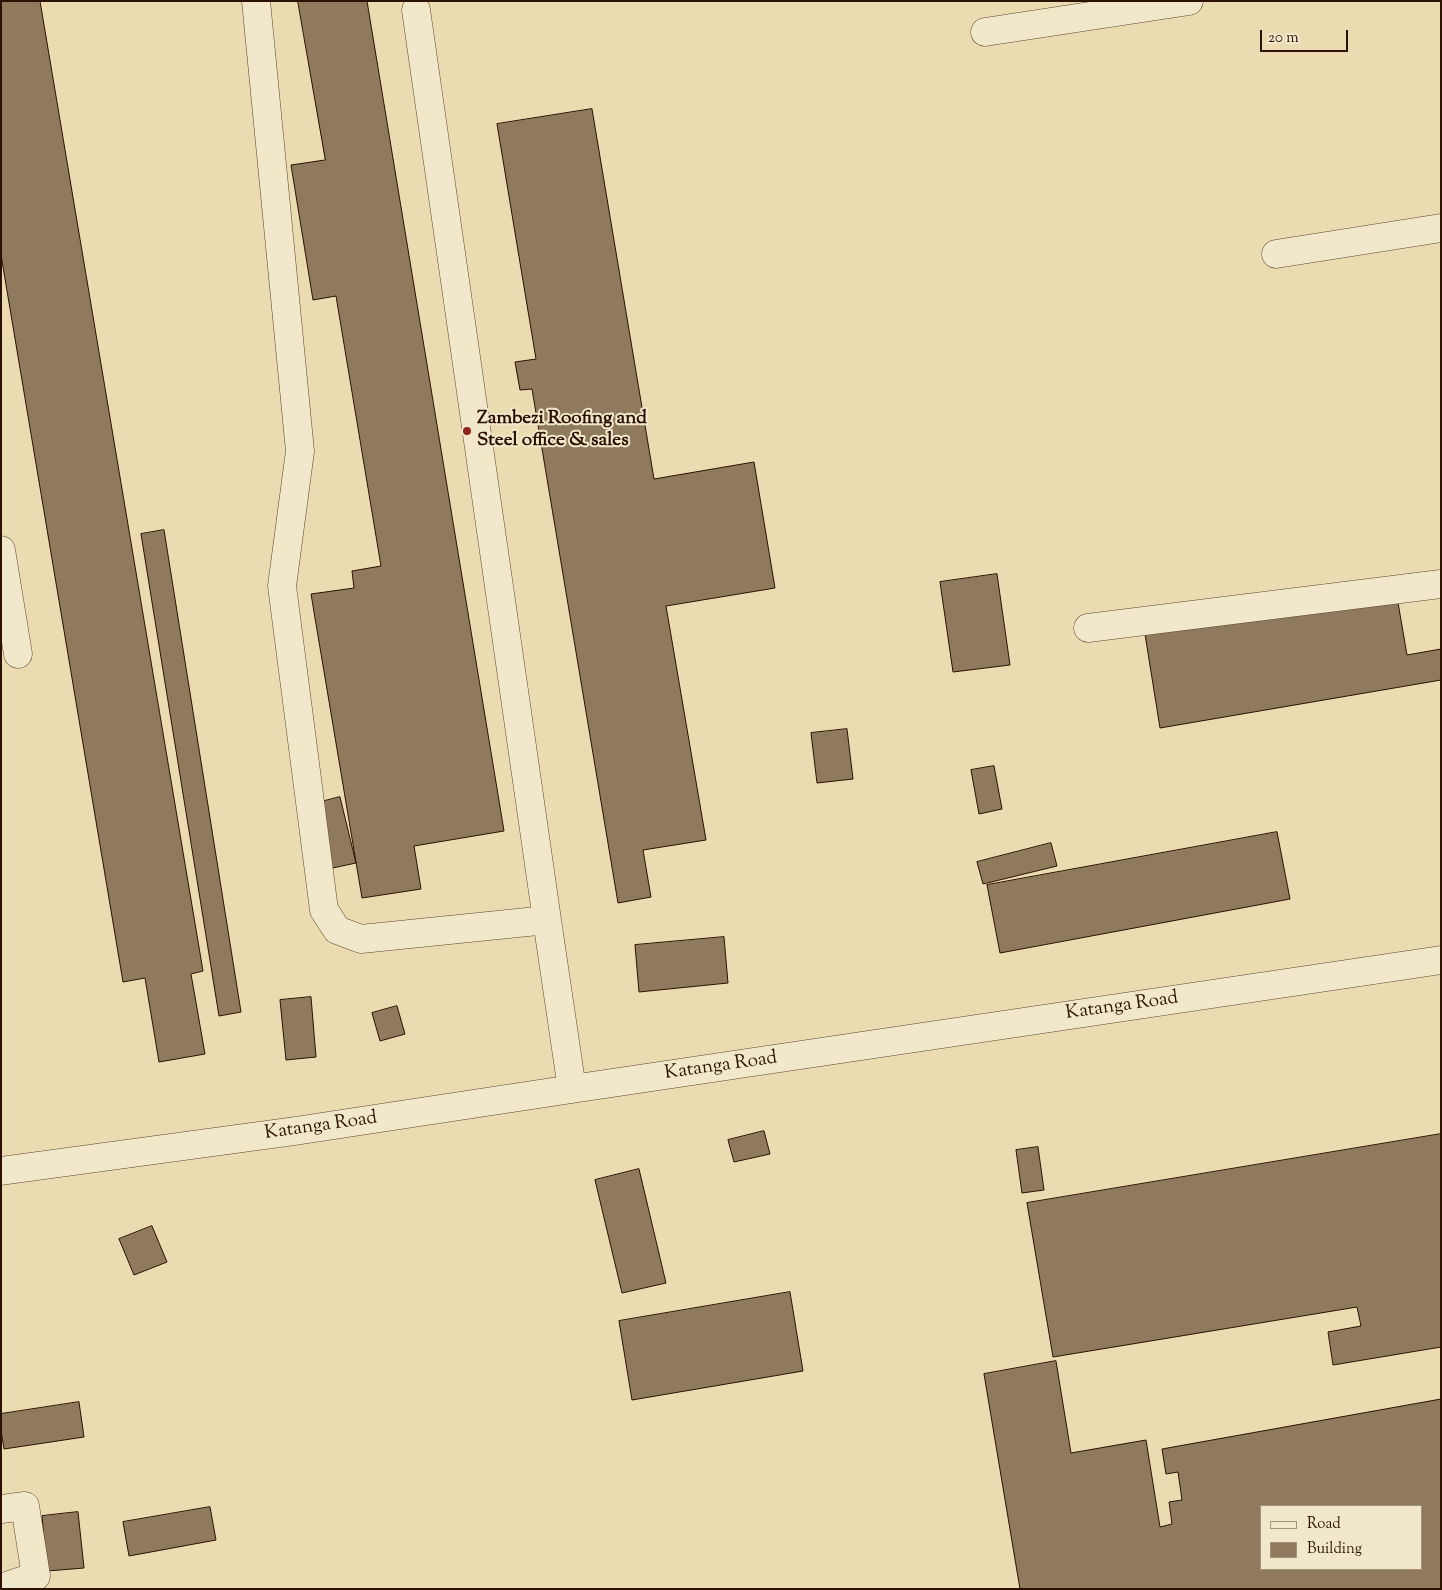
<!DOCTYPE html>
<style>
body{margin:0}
#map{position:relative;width:1442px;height:1590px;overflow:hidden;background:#eadbb1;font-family:"Sorts Mill Goudy",serif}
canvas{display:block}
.frame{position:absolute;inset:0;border:2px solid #2c1101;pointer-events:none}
.legend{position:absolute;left:1260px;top:1505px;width:162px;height:65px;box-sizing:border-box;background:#f1e8cc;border:1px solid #a2927b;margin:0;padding:6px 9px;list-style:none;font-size:15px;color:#2c1101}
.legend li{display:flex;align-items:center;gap:10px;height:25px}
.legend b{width:25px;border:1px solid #a2927b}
.scale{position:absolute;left:1260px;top:30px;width:88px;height:22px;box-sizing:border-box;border:2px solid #2c1101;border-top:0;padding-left:6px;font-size:15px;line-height:18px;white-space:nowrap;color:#2c1101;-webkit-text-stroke:4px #f1e8cc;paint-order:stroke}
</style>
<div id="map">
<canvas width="1442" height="1590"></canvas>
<div class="frame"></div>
<ul class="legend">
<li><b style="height:6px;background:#f1e8cc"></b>Road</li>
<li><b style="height:14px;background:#8f7a5d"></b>Building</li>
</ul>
<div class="scale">20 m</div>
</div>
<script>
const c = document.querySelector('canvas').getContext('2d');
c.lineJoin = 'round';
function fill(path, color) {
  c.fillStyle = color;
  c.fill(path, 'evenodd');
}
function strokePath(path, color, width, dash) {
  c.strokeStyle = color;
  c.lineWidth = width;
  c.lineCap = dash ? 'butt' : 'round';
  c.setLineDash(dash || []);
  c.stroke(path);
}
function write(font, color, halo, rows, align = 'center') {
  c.font = font + ' "Sorts Mill Goudy",serif';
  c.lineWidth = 4;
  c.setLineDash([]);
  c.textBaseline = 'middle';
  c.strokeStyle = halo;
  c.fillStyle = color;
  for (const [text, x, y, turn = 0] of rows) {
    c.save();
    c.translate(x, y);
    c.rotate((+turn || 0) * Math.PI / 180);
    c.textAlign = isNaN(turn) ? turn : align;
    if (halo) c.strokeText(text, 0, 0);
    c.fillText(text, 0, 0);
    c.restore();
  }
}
const building = new Path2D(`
 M1,1H40L203,971L191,974L205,1054L159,1062L145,978L123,982L1,255Z
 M298,1H367L504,831L414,846L421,889L362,898L311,594L354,588L352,571L381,566L336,296L313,300L291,165L325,160Z
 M592,109L654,479L754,462L775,588L666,606L706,840L643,850L651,897L618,903L532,389L520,390L515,362L536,359L497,124Z
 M164,530L241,1012L219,1016L141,534Z
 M997,574L1010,665L953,672L940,582Z
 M1395,585L1407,655L1441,649V680L1160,728L1144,628Z
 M847,729L853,779L817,783L811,733Z
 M994,766L1002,809L979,814L971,770Z
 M340,797L356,863L328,869L313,804Z
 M1277,832L1290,899L1000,953L987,885Z
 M1051,843L1057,866L983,884L977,862Z
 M724,937L728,983L639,992L635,945Z
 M311,997L316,1057L286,1060L280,1000Z
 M397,1006L405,1034L380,1041L372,1013Z
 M764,1131L770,1154L734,1162L728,1140Z
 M1441,1134V1347L1333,1365L1328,1332L1361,1326L1357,1307L1053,1357L1027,1203Z
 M1038,1147L1044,1190L1022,1193L1016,1150Z
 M639,1169L666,1283L622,1293L595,1180Z
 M152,1226L167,1262L134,1275L119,1239Z
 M790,1292L803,1371L632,1400L619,1321Z
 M1056,1361L1071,1453L1146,1440L1160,1527L1172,1524L1169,1502L1182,1500L1178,1472L1166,1474L1162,1449L1441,1399V1589H1020L984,1374ZM1261,1506H1421V1569H1261Z
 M79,1402L84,1437L4,1449L1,1431V1414Z
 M210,1507L216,1540L129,1556L123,1522Z
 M78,1512L84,1568L47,1571L42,1516Z`);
const minor = new Path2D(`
 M256,1L300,451L282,586L324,910L337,930L361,939L547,920L572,1089
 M416,10L547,920
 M985,32L1189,1
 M1276,254L1441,228
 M1,550L18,654
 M1088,628L1441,584
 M1,1171L295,1131L585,1087L1441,960
 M1,1509L25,1506L36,1576L1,1588`);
const markers = [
 [467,431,5,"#8f2418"]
];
const poiNames = [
 ["Zambezi Roofing and",477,420],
 ["Steel office & sales",477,442]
];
const streetNames = [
 ["Katanga Road",1122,1007,-8],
 ["Katanga Road",721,1067,-8],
 ["Katanga Road",321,1127,-8]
];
fill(building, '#8f7a5d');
strokePath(building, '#2c1101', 1);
strokePath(minor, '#5c442d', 29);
strokePath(minor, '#f1e8cc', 28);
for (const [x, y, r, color] of markers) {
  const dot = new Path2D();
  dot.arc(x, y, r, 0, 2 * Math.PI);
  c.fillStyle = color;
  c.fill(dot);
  strokePath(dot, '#f1e8cc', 2);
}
write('bold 19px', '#2c1101', '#f1e8cc', poiNames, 'left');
write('19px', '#2c1101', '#f1e8cc', streetNames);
</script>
